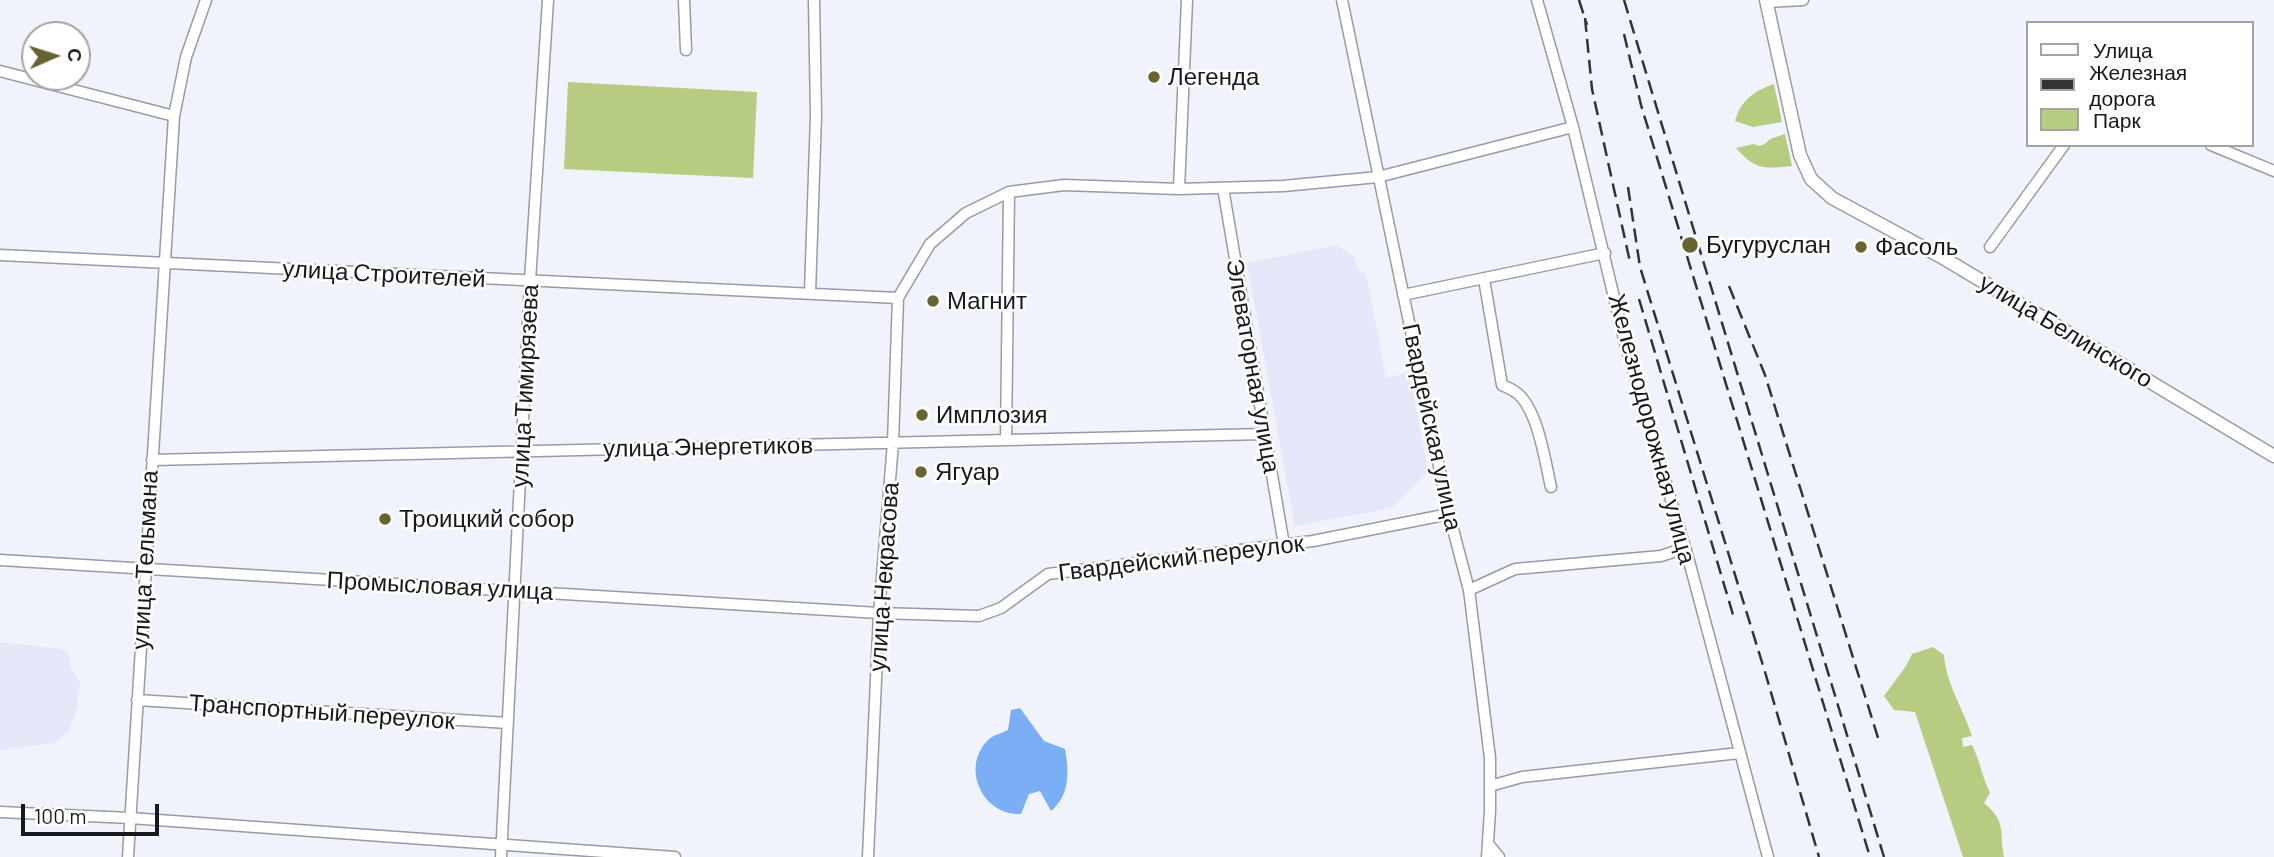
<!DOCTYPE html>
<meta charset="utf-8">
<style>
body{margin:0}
#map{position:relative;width:2274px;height:857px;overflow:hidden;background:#f1f3fc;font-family:Barlow,sans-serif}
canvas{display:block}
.legend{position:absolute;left:2026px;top:21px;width:228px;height:126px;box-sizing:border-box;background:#fff;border:2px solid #a3a3a4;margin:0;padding:9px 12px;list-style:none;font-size:21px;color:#18191c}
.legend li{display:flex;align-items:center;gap:14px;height:35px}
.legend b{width:35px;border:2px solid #a3a3a4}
.north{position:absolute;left:21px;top:21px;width:70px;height:70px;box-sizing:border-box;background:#fff;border:2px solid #a3a3a4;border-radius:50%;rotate:87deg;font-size:19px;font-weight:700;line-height:28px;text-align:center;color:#18191c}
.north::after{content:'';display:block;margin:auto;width:24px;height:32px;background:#676430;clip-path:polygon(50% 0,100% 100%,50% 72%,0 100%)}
.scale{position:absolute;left:21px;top:804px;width:138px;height:32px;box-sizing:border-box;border:4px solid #18191c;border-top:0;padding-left:9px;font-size:21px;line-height:24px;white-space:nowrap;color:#18191c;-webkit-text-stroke:5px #fff;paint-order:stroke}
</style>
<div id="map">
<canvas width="2274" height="857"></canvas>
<ul class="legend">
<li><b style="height:9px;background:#fff"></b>Улица</li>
<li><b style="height:9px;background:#323337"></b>Железная дорога</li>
<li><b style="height:19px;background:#b6cc81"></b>Парк</li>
</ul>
<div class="north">С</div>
<div class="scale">100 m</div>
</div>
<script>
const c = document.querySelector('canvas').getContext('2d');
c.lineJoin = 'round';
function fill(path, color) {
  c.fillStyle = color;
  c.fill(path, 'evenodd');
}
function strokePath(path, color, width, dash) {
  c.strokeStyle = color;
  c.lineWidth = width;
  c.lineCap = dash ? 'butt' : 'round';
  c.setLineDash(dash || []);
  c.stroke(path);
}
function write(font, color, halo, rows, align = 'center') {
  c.font = font + ' Barlow,sans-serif';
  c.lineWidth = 5;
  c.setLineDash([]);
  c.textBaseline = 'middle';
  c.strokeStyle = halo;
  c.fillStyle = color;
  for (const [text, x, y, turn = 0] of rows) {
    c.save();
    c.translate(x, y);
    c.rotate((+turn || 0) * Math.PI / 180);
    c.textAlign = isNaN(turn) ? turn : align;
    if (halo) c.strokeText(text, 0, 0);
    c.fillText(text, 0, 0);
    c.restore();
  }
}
const built = new Path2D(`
 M1336,245L1354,257L1358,270L1366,274L1386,378L1409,372L1428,471L1392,508L1295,526L1247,263Z
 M0,642L61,649L69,656L71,668L80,683L77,709L69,730L55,743L0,750Z`);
const green = new Path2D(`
 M568,82L757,92L753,178L564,169Z
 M1774,84L1782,122L1753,127L1735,121C1741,100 1754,91 1774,84Z
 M1785,134L1792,166C1764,169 1755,170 1736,148L1754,144L1759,146L1765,144L1770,139Z
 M1933,647L1944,655C1946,684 1963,708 1972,736L1962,738L1963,747L1972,745C1980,761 1982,777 1990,793L1984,803C2007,822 1999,831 2004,857H1963L1915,712L1894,710L1884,696L1906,666L1912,654Z`);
const water = new Path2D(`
 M1020,708L1044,741L1065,749C1069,772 1070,795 1051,811L1040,791L1029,794L1021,814C983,816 960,768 988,740C993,735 1002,733 1008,730L1011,710Z`);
const minor = new Path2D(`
 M684,0L686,50
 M1342,0L1449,514L1469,590L1490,758V811L1487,857
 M1537,0L1573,127L1625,343L1689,561L1768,857
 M1767,2L1803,0
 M0,71L174,116L128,857
 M174,116L186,57L206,0
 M2211,145L2274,171
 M1223,188L1284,545
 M1179,189L1187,0
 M1990,247L2064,145
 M0,255L898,298
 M1484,279L1502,385C1507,387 1513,390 1517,393C1538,410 1545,461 1551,487
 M810,293L816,115L814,0
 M1403,295L1605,253
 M1006,440L1009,192
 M152,460L1264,434
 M0,560L879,613L979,616L1001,608L1048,574L1313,541L1449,514
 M1469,590L1515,569L1661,556L1685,548
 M137,700L508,723
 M1490,786L1522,777L1739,753
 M0,812L130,818L675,857
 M1489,845L1499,857
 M501,857L530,281L548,0
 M868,857L879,613L893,443L898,298L930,244L966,213L1009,192L1064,185L1179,189L1283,186L1378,177L1573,127`);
const major = new Path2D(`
 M1766,0L1800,155L1811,179L1832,198L1945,259L2274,456`);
const rail = new Path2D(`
 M1579,0L1587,25
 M1624,0L1884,857
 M1585,18L1592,89L1630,262
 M1624,34L1641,105L1870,857
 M1628,187L1640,267L1765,672L1819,857
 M1729,286L1765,375L1879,741
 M1639,299L1734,618`);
const markers = [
 [1154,77,7,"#676430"],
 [1690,245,9,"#676430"],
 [1861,247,7,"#676430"],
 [933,301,7,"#676430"],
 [922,415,7,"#676430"],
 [921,472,7,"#676430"],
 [385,519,7,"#676430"]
];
const poiNames = [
 ["Легенда",1168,77],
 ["Бугуруслан",1706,245],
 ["Фасоль",1875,247],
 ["Магнит",947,301],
 ["Имплозия",936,415],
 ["Ягуар",935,472],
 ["Троицкий собор",399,519]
];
const streetNames = [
 ["улица Строителей",384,274,3],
 ["улица Белинского",2066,331,31],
 ["Элеваторная улица",1253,366,80],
 ["улица Тимирязева",525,386,-87],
 ["Гвардейская улица",1432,427,78],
 ["Железнодорожная улица",1652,429,75],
 ["улица Энергетиков",708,447,-1],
 ["Гвардейский переулок",1181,558,-7],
 ["улица Тельмана",145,560,-87],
 ["улица Некрасова",884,577,-86],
 ["Промысловая улица",440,586,3],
 ["Транспортный переулок",322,712,4]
];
fill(built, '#e3e7f7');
fill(green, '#b6cc81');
fill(water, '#7aaff6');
strokePath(minor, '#999ba3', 13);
strokePath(major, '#999ba3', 15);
strokePath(minor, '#fff', 10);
strokePath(major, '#fff', 12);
strokePath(rail, '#323337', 2.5, [14, 7]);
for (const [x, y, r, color] of markers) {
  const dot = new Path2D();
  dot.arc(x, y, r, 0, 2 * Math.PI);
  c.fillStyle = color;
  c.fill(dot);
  strokePath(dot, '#fff', 2.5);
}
write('24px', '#18191c', '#fff', poiNames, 'left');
write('24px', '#18191c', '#fff', streetNames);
</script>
